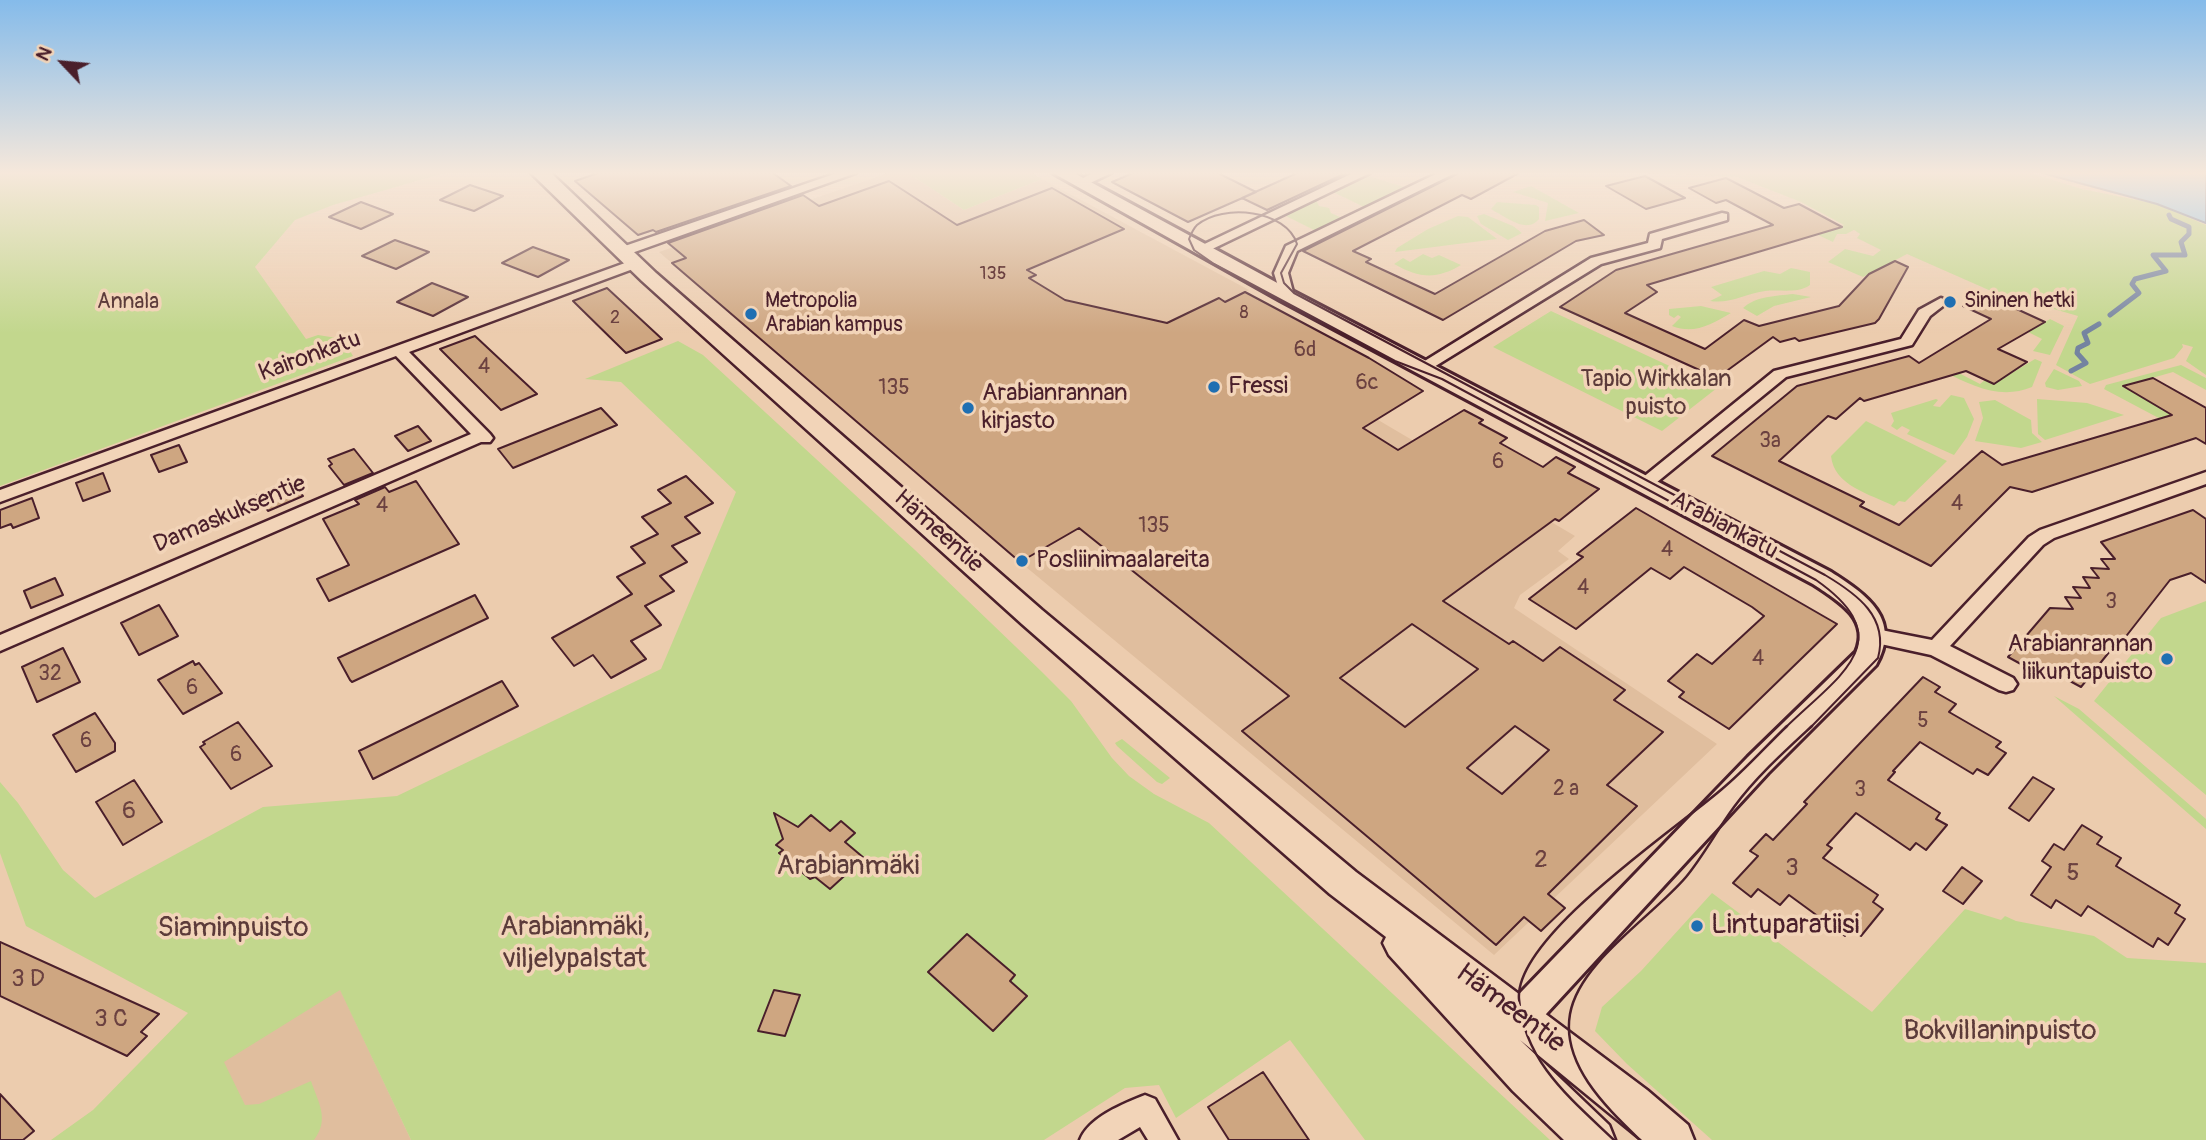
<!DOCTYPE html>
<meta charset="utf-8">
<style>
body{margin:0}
#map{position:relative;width:2206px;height:1140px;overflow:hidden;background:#ecccae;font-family:Pangolin,sans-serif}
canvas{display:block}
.north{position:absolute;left:28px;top:28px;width:70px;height:70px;-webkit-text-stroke:5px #f2d4b8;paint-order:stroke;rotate:296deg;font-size:19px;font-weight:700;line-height:28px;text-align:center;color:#4a1f2b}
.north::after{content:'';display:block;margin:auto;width:24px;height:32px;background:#4a1f2b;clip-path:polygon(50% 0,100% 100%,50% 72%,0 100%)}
</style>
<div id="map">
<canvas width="2206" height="1140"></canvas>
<div class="north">N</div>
</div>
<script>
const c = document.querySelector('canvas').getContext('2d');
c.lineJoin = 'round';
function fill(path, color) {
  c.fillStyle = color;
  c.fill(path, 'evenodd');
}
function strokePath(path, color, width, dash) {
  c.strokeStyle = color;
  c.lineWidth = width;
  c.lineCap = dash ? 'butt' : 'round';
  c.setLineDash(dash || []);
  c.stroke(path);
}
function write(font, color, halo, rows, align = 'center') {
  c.font = font + ' Pangolin,sans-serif';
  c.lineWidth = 7;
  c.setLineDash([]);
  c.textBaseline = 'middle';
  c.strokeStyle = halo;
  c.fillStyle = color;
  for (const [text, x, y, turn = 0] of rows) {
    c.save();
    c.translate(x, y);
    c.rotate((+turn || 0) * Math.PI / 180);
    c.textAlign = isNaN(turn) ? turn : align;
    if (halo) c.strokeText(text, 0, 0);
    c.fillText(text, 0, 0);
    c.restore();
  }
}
const built = new Path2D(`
 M888,173H908L964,210L1042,179L1249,290L1225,302L1219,298L1200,315L1575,536L1558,551L1569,559L1520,595L1514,608L1717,744L1494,955L1020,562L659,252Z
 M333,974L411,1140H101Z`);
const green = new Path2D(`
 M0,173H445L333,205L295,220L255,267L306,339L318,335L343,339L353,356L0,486Z
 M908,173H1032L1042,179L964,210Z
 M1646,173H2030L2082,189L2157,204L2206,225V375L2186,361L2193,347L2182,344L2183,347L2174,358L2090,384L2056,365L2078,316L1991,291L1907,254L1863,277L1828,262L1845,249L1873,256L1881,250L1857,238L1860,234L1854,230L1846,234H1837L1833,242L1816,234L1844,225L1801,202L1737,177Z
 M1366,175L1407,188L1366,208L1331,191Z
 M1531,186L1579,213L1545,221L1548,203L1513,192Z
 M1315,198L1319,206L1329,208L1331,213L1342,218L1316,231L1282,214Z
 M1497,202L1536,205L1539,207V219C1527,234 1508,218 1494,211L1491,209Z
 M1484,214L1513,226L1522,233L1508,240L1481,224L1477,216Z
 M1458,216L1468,217L1497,239L1395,252L1397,248L1428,229Z
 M1423,254L1432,258L1439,255L1461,265C1436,280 1419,278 1394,264L1403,258L1410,262Z
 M1791,268L1810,272V285C1797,294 1780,289 1765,291C1744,294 1731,304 1710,301L1722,295L1711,287L1764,271L1780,274Z
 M1793,294L1811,297L1774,306L1757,316L1743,308C1756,296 1776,296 1793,294Z
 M1701,306L1731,313C1712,324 1694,335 1672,326L1681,317L1678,315L1674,318L1669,315V309Z
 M1551,311L1717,388L1662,431L1493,347Z
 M2050,319L2064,326L2050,355L2033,351L2042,339L2028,332Z
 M678,341L703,355L915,550L1041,671L1071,701L1112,758L1129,776L1154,794L1209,823L1550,1140H1365L1290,1040L1176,1118L1159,1085L1125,1088L1044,1140H411L340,990L224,1062L245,1105L259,1104L311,1081C318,1102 330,1119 314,1140H51L93,1110L188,1013L26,926L0,853V782L18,803L63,870L95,898L263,807L397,796L661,669L736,492L621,382L585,379Z
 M2035,359L2042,362L2032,387C2001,400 1972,386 1945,372L1951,369L1980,384L1985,380L1994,384Z
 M2181,365L2206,378V390L2173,372L2124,386L2194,428L2185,432L2104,389L2106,385Z
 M2054,369L2079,381L2082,386L2058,390L2046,387L2045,383Z
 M1951,395L1964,398L1974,419L1967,437L1954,455L1907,434L1910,430L1902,426L1897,430L1891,426L1894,421L1891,413L1936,399L1938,400L1933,406L1940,407Z
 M2037,399L2087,403L2124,415L2045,440L2038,434Z
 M1995,400L2031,420L2032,433L2042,442L2021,448L1975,441L1983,418L1979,402Z
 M1866,421L1947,461L1905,502L1899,501L1894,506C1870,494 1834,486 1831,456Z
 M2206,601V795L2094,701L2161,618Z
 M2054,696L2079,709L2206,819V829Z
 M1122,739L1170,778L1162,784L1157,782L1117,746L1115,743Z
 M1712,893L1872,1012L1965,909L2001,920L2005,916L2016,921L2094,936L2127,958L2206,963V1140H1712L1627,1064L1595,1031L1602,1007L1641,971Z`);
const water = new Path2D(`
 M2042,173H2206V223L2157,204Z`);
const stream = new Path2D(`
 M2110,315L2139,293L2132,284L2135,279L2166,271L2153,255H2185L2181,242L2189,234V227L2171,219L2169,215
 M2071,371L2086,363L2077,353L2078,348L2088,343L2084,333L2099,324`);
const building = new Path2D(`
 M598,173H773L791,186L656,232L653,230L638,235L575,181Z
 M1133,173H1218L1256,192L1188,222L1112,182Z
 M1297,173H1346L1267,210L1242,198Z
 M1459,173H1519L1471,199L1462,195L1353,251L1371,259L1366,262L1435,294L1545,231L1584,220L1604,235L1576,241L1443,320L1303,251Z
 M1645,176L1685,198L1646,209L1606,186Z
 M1726,178L1784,208L1799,204L1842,227L1647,285L1657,292L1625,313L1705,349L1744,320L1759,326L1839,306L1869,274L1895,261L1908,267L1879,319L1875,323L1799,341L1795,338L1780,342L1773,337L1717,378L1560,307L1616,270L1773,225L1726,200L1716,203L1689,188Z
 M889,181L957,225L1052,188L1124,229L1027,270L1036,275L1029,278L1065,300L1167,323L1219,298L1225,302L1245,292L1369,358L1423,391L1363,428L1398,450L1464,410L1483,420L1479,423L1507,438L1500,443L1543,467L1556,457L1575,467L1568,473L1599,489L1559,521L1555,519L1443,601L1509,644L1513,641L1543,661L1560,647L1625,690L1614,700L1663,732L1607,785L1637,806L1548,894L1565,908L1541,931L1524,917L1496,945L1242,731L1289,696L1079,528L1020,562L672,263L686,258L668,243L803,195L819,206ZM1412,624L1478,669L1405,727L1340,678ZM1515,726L1549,750L1502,794L1467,768Z
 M470,185L503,196L474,211L440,200Z
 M361,202L393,214L361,229L329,217Z
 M395,240L429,252L396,269L362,256Z
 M533,247L569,260L538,277L502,263Z
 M432,283L468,297L433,316L397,302Z
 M607,288L662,339L626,353L573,301Z
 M1984,294L2045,322L1998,349L2027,362L1994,384L1966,371L1864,401L1860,398L1836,419L1828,416L1779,461L1864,502L1860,506L1899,525L1982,451L2002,465L2172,415L2123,386L2153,378L2206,408V444L2196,438L2032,492L2010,487L1931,566L1712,456L1797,386L1909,356L1919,363L1991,319L1963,306Z
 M475,336L537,394L501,410L440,349Z
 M601,408L617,425L513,468L498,449Z
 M418,426L431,441L408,451L395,436Z
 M179,445L187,462L159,472L151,455Z
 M354,449L373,473L344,485L329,466L332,464L328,459Z
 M103,473L110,491L83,501L76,483Z
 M686,476L713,503L685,517L700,533L672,546L687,562L660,576L674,591L645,606L661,625L631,641L646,659L611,678L593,655L574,666L552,638L632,594L617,577L645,563L631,547L658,534L642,517L671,503L658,490Z
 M292,481L303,496L268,511L257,495Z
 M416,481L459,544L329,601L317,579L349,565L323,519L359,504L355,500L385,487L389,492Z
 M32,498L39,518L13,528L11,524L0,528V510Z
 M1636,508L1837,624L1729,729L1679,697L1684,692L1668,681L1697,654L1712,664L1764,616L1752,607L1684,567L1670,579L1651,568L1576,629L1529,599L1583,557L1577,554Z
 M2193,510L2206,519V583L2191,573L2170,580L2113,653L2110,651L2081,687L2055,673L2050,680L2008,657L2050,608L2073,609L2065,597L2081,598L2073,587L2090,588L2083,577L2099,578L2091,568L2109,569L2101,559H2115L2101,542Z
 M55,578L63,595L31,608L24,591Z
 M475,595L488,618L352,682L350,680L338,658Z
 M159,605L178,636L139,655L121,623Z
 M63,648L80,682L37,702L22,667Z
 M193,661L195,665L199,663L222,693L183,714L158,680Z
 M1923,677L1940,687L1935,692L1956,704L1949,712L2001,742L1996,747L2006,753L1988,775L1977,769L1973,774L1920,742L1893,771L1895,772L1888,780L1940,813L1936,819L1947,825L1926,850L1916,843L1910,850L1856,813L1827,845L1832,848L1823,858L1878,895L1873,902L1883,909L1861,936L1850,929L1845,936L1789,895L1780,905L1758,889L1751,897L1733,883L1758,856L1750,851L1766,834L1773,840L1807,804L1804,802Z
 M502,681L518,706L373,779L359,751Z
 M95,713L115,743V751L76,772L53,735Z
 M238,722L272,766L231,789L200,747L205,744L203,742Z
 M2033,777L2054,789L2029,821L2009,808Z
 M134,780L162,822L123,845L96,802Z
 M774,813L798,827L811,815L830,831L841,821L855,833L845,842L864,858L830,889L815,877L810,879L779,853L783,850L776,845L783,839Z
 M2082,825L2102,837L2097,844L2121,858L2116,866L2180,905L2175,913L2185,919L2168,945L2158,938L2153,947L2088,906L2081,916L2056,900L2051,908L2031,895L2051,867L2042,861L2054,844L2064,850Z
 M1962,867L1982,881L1963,904L1943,891Z
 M967,934L1015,975L1010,981L1027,996L993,1031L928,972Z
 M0,942L64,971L159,1014L141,1032L147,1036L127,1056L0,996Z
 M774,990L800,995L785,1036L758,1031Z
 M1263,1072L1309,1140H1229L1208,1107Z
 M0,1094L34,1131L23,1140H0Z`);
const minor = new Path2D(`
 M837,173H856L629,254H619L617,251L619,248Z
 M1093,173H1111L1084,186L1079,187L1073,183Z
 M1353,173H1370L1206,252H1196L1194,249Z
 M1438,173H1455L1297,251L1288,273L1294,296L1292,299H1282L1274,273L1286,246Z
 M1722,213L1727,214V220L1662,239L1660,248L1601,264L1429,370H1417L1415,367L1591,258L1648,243L1650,234Z
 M636,259L643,263L641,266L409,352L490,434L493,438L490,442H481L0,651V635L471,434L396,356L0,502V490Z
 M1941,298L1948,302L1930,316L1912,345L1786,377L1651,487H1639L1636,483L1774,371L1901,339L1919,310Z
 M2206,472V484L2054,538L2043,545L1950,646L2013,678L2017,684L2013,690L2006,692L1999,690L1931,655L1876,643L1869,641L1866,636L1869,631L1876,629L1932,640L2029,537L2040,530Z
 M1145,1095L1155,1099L1178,1140H1148L1140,1127L1118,1140H1080C1089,1117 1123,1104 1145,1095Z`);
const tertiary = new Path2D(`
 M1053,173H1074L1294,292L1831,572C1867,595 1902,619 1876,665L1768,773L1523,1039L1511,1044L1499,1039L1494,1027L1499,1015L1748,757L1856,652C1871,619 1837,600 1813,584L1280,300Z`);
const secondary = new Path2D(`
 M531,173H551L656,273L1042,610L1356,872L1647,1090L1688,1125L1694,1140H1642L1520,1040L1609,1125L1615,1140H1564L1513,1091L1389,955L1383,943L1386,937L1330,894L1022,624L642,281Z`);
const tramFar1 = new Path2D(`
 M1785,728C1838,676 1903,641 1816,580L1442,379L1395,361L1214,264L1194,250L1189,239C1191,234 1194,228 1197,225C1223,203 1287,210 1297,244L1281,273L1284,283L1294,293L1825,575C1857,594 1889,617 1878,658L1810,728`);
const tram = new Path2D(`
 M1614,1140C1571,1099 1524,1062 1519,999C1514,937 1677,828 1722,789C1745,770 1765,747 1787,726
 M1640,1140C1607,1108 1561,1065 1570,1014C1579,962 1653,916 1686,877C1704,855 1717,830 1734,807C1756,777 1785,751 1812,726`);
const markers = [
 [1950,302,7,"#1f6fb2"],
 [751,314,7,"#1f6fb2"],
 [1214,387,7,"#1f6fb2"],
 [968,408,7,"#1f6fb2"],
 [1022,561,7,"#1f6fb2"],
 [2167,659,7,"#1f6fb2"],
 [1697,926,7,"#1f6fb2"]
];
const farNumbernames = [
 ["135",993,274],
 ["8",1244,313],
 ["2",615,318]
];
const farPoinames = [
 ["Metropolia",765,302],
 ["Arabian kampus",765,326],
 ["Sininen hetki",1964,302]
];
const farParknames = [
 ["Annala",128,303]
];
const numberNames = [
 ["6d",1305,351],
 ["4",484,368],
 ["6c",1367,384],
 ["135",894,389],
 ["3a",1770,442],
 ["6",1498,463],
 ["4",1957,505],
 ["4",382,507],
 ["135",1154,527],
 ["4",1667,551],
 ["4",1583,589],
 ["3",2111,603],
 ["4",1758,660],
 ["32",50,675],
 ["6",192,689],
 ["5",1923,722],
 ["6",86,742],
 ["6",236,756],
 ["2 a",1566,790],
 ["3",1860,791]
];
const streetNames = [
 ["Kaironkatu",310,357,-20],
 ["Damaskuksentie",230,515,-23],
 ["Arabiankatu",1724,526,28],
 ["Hämeentie",938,532,42]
];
const parkNames = [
 ["Tapio Wirkkalan",1656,380],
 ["puisto",1656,408]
];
const poiNames = [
 ["Fressi",1228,387],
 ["Arabianrannan",982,394],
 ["kirjasto",982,422],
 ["Posliinimaalareita",1036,561],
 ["Arabianrannan",2153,645,"right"],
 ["liikuntapuisto",2153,673,"right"]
];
const nearNumbernames = [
 ["6",129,812],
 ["2",1541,861],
 ["3",1792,869],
 ["5",2073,874],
 ["3 D",28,980],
 ["3 C",111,1020]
];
const nearParknames = [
 ["Arabianmäki",848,867],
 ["Arabianmäki,",575,928],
 ["viljelypalstat",575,960],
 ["Siaminpuisto",233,929],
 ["Bokvillaninpuisto",2000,1032]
];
const nearPoinames = [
 ["Lintuparatiisi",1711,926]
];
const nearStreetnames = [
 ["Hämeentie",1510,1009,37]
];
fill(built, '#e0be9e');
fill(green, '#c2d78d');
fill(water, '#90c6ee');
strokePath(water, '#7483a0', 2);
strokePath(stream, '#7483a0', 5);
fill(building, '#cea681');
strokePath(building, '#4a1f2b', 2);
strokePath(minor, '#4a1f2b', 5);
strokePath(tertiary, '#4a1f2b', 6);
strokePath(secondary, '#4a1f2b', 5);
fill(minor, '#f2d4b8');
fill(tertiary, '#f2d4b8');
fill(secondary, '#f2d4b8');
strokePath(tramFar1, '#4a1f2b', 2);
strokePath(tram, '#4a1f2b', 2.5);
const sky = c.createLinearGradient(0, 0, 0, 333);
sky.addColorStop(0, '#85bbea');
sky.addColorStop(0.52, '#f6e8db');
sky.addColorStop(1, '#f6e8db00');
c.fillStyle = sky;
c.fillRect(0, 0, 2206, 333);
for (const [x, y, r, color] of markers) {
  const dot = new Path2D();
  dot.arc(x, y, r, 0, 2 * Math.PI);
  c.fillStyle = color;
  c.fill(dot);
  strokePath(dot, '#f2d4b8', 2.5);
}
write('18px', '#6b4140', null, farNumbernames);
write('21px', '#4a1f2b', '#f2d4b8', farPoinames, 'left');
write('21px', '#5c3b3a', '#f2d4b8', farParknames);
write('21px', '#6b4140', null, numberNames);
write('24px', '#4a1f2b', '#f2d4b8', streetNames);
write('24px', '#5c3b3a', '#f2d4b8', parkNames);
write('24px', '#4a1f2b', '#f2d4b8', poiNames, 'left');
write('24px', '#6b4140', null, nearNumbernames);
write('28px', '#5c3b3a', '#f2d4b8', nearParknames);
write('28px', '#4a1f2b', '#f2d4b8', nearPoinames, 'left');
write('28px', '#4a1f2b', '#f2d4b8', nearStreetnames);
</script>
